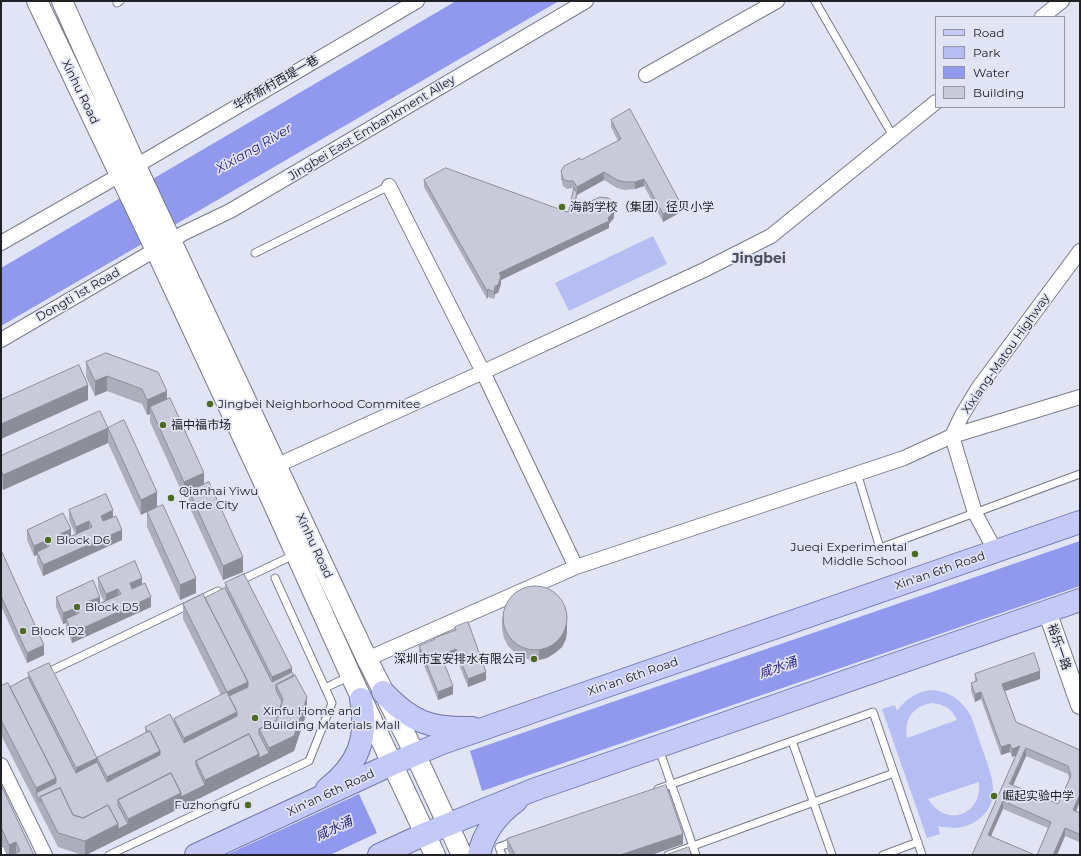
<!DOCTYPE html>
<meta charset="utf-8">
<style>
body{margin:0}
#map{position:relative;width:1081px;height:856px;overflow:hidden;background:#e1e4f4;font-family:Montserrat,sans-serif}
canvas{display:block}
.frame{position:absolute;inset:0;border:2px solid #202126;pointer-events:none}
.legend{position:absolute;left:935px;top:16px;width:130px;height:92px;box-sizing:border-box;background:#e1e4f4;border:1px solid #9496a2;margin:0;padding:5px 7px;list-style:none;font-size:12px;color:#202126}
.legend li{display:flex;align-items:center;gap:8px;height:20px}
.legend b{width:20px;border:1px solid #9496a2}
</style>
<div id="map">
<canvas width="1081" height="856"></canvas>
<div class="frame"></div>
<ul class="legend">
<li><b style="height:5px;background:#c4c9f8"></b>Road</li>
<li><b style="height:11px;background:#b6bdf2"></b>Park</li>
<li><b style="height:11px;background:#9099ed"></b>Water</li>
<li><b style="height:11px;background:#c8cad9"></b>Building</li>
</ul>
</div>
<script>
const c = document.querySelector('canvas').getContext('2d');
c.lineJoin = 'round';
function fill(path, color) {
  c.fillStyle = color;
  c.fill(path, 'evenodd');
}
function strokePath(path, color, width, dash) {
  c.strokeStyle = color;
  c.lineWidth = width;
  c.lineCap = dash ? 'butt' : 'round';
  c.setLineDash(dash || []);
  c.stroke(path);
}
function write(font, color, halo, rows, align = 'center') {
  c.font = font + ' Montserrat,"Noto Sans SC",sans-serif';
  c.lineWidth = 3.5;
  c.setLineDash([]);
  c.textBaseline = 'middle';
  c.strokeStyle = halo;
  c.fillStyle = color;
  for (const [text, x, y, turn = 0] of rows) {
    c.save();
    c.translate(x, y);
    c.rotate((+turn || 0) * Math.PI / 180);
    c.textAlign = isNaN(turn) ? turn : align;
    if (halo) c.strokeText(text, 0, 0);
    c.fillText(text, 0, 0);
    c.restore();
  }
}
const green = new Path2D(`
 M653,236L667,264L569,311L555,283Z
 M930,690C949,691 961,699 971,716C975,727 979,739 983,751C991,774 1003,801 979,819C966,829 953,829 938,826L940,834L927,838L882,709L895,705L897,711C906,699 915,693 930,690ZM932,703C944,704 952,709 957,720L907,738C904,719 913,706 932,703ZM979,782C982,816 946,828 928,799Z`);
const water = new Path2D(`
 M456,1H559L1,326V268Z
 M1080,541V586L482,791L470,751Z
 M359,794L377,833L330,855H226Z`);
const service = new Path2D(`
 M815,1L893,136
 M117,3L120,1
 M255,253L389,186
 M857,473L880,548L1080,474
 M239,581L294,555
 M44,674L218,591
 M325,688L350,676
 M792,741L832,855
 M659,749L696,855
 M658,789L873,712L922,855
 M1,850L3,855
 M109,855L309,761L332,703L275,578
 M502,855L499,847L515,841
 M668,855L894,773
 M883,855L918,842`);
const minor = new Path2D(`
 M1042,17L1062,1
 M646,75L777,1
 M136,166L417,1
 M389,186L483,372L576,567
 M1,243L120,175
 M1,340L184,233L230,211L288,177L586,1
 M269,469L483,372L704,270L771,236L936,102
 M996,552L975,513L952,436L962,415L979,387L1080,251
 M367,659L576,567L904,458L952,436L1080,397
 M1,765L45,855`);
const tertiary = new Path2D(`
 M1047,611L1080,705`);
const secondary = new Path2D(`
 M37,1L153,244L260,474L351,676L435,855
 M62,1L136,166L367,659L415,754L462,855`);
const primary = new Path2D(`
 M383,692C411,722 430,729 472,728
 M327,789C359,764 368,738 361,699
 M196,855L392,764L442,743L1080,522
 M379,855L425,834L533,790L1080,600
 M479,855C483,833 498,814 516,801`);
const wall = new Path2D(`
 M611,120L681,212L663,222L644,186L635,189L625,190L617,188L604,180L577,195L574,209L614,218L609,224V228L501,280V284L498,293L495,294L494,299L488,297L487,299L424,187V180L567,212L569,211L574,190L573,188L567,189L563,186L561,179V171L618,141L611,127Z
 M86,362L167,399L243,572L223,580L189,506V495L184,497L150,422V414L147,415L142,404L107,391L95,396L86,377Z
 M108,428L157,492L141,515L108,443Z
 M108,443L3,490L1,485V456Z
 M69,510L113,517L122,540L43,576L37,562V555L34,556L27,540V530L71,536L75,534L69,520Z
 M147,512L196,593L180,600L147,527Z
 M1,550L44,655L27,663L1,606Z
 M98,578L142,585L151,607L72,643L66,629V623L63,624L56,607V597L100,604L104,602L98,588Z
 M225,583L292,672L307,712L294,751L86,855H82L58,847L1,735V686L10,687L28,677V673L97,758L145,733V727L174,724V719L221,695L183,619V604L205,598L225,588Z
 M502,619L567,630L566,639L562,647L555,653L547,658L539,660H530L521,657L514,652L508,646L504,638L502,629Z
 M455,627L486,680L468,687L456,657L444,662L453,694L438,700L419,653V646L434,640V638L455,630Z
 M975,674L1040,679L1005,691L1016,722L1080,750V801L1076,812L1080,813V840L1079,842L1065,836L1057,855H1037L1048,828L1003,809L972,855L1016,755L1012,757L1010,752L1001,755L981,699L975,702L971,691V683L975,682ZM1026,756L1068,774L1069,779L1058,804L1013,785Z
 M1,785L34,855H7L1,842Z
 M507,839L683,844L651,855H510L507,849Z`);
const shadedWall = new Path2D(`
 M604,172V180L577,195L572,218L568,219L577,193V187Z
 M644,179V186L635,189V182Z
 M681,204V212L663,222V214Z
 M614,211V218L609,224V228L501,280V284L498,293L495,294L494,299V292L499,273L608,218Z
 M488,289V297L487,299V291Z
 M107,376V391L95,396V381Z
 M88,385V400L1,439V424Z
 M167,391V406L150,407V414L147,415V400Z
 M108,428V443L3,490V475Z
 M204,473V488L189,491V495L184,497V482Z
 M157,492V507L141,515V500Z
 M113,510V520L101,526V516Z
 M89,521V531L76,537V527Z
 M71,529V539L58,545V535Z
 M122,530V540L43,576V565Z
 M47,540V550L37,552V555L34,556V546Z
 M243,557V572L223,580V566Z
 M142,578V588L130,594V583Z
 M196,578V593L180,600V585Z
 M118,589V599L106,605V594Z
 M100,597V607L87,613V602Z
 M151,597V607L72,643V633Z
 M76,608V618L66,619V623L63,624V613Z
 M567,620V630L566,639L562,647L555,653L547,658L539,660V650Z
 M44,645V655L27,663V653Z
 M456,649V657L441,663V655Z
 M292,668V682L276,685L272,692V677Z
 M1040,671V679L1002,692V684Z
 M486,672V680L468,687V679Z
 M248,682V697L231,705L227,692Z
 M453,686V694L438,700V692Z
 M981,692V699L975,702V694Z
 M307,697V712L294,751L86,855H85V841L118,824H128V819L181,793L205,785V780L259,754L269,753V748Z
 M237,712V726L184,753V738Z
 M1010,744V752L1001,755V747Z
 M1020,746V754L1012,757V749Z
 M1026,748V756L1010,792V784Z
 M160,751V765L107,792V777Z
 M97,758V773L76,783V768Z
 M56,778V793L40,797L36,793V788Z
 M1080,794V801L1073,818V810Z
 M1003,801V809L988,843V835Z
 M1065,828V836L1057,855H1053Z
 M683,834V844L651,855H620Z
 M16,842V855H9V845Z`);
const building = new Path2D(`
 M630,109L681,204L663,214L644,179L635,182H625L617,180L604,172L577,187L573,181H567L563,179L561,171L564,166L580,158L581,160L621,139L611,120Z
 M446,168L567,212L600,197L608,198L611,200L613,203L614,211L608,218L609,221L499,273L501,276L498,285L495,286L494,292L488,289L487,291L424,180Z
 M574,188L577,193L573,209L569,211Z
 M106,353L158,372L167,391L147,400L142,389L107,376L95,381L86,362Z
 M79,365L88,385L1,424V400Z
 M170,398L204,473L184,482L150,407Z
 M100,411L108,428L3,475L1,470V456Z
 M124,420L157,492L141,500L108,428Z
 M209,482L243,557L223,566L189,491Z
 M106,494L113,510L101,516L103,521L116,516L122,530L43,565L37,552L49,546L47,540L34,546L27,530L63,513L71,529L58,535L61,541L92,527L89,521L76,527L69,510Z
 M163,505L196,578L180,585L147,512Z
 M1,550L44,645L27,653L1,596Z
 M135,561L142,578L130,583L132,589L145,583L151,597L72,633L66,619L79,613L76,608L63,613L56,597L93,580L100,597L87,602L90,608L121,594L118,589L106,594L98,578Z
 M244,574L292,668L272,677L225,583Z
 M503 618a32 32 0 1 1 64 0a32 32 0 1 1-64 0Z
 M225,588L272,682L292,672L294,676L276,685V690L282,702L276,721L259,729V734L269,753L259,758V754L249,734L196,761V765L205,785L181,797V793L171,773L118,800V805L128,824L118,829V824L108,805L83,818L73,815L60,788L40,797V802L36,793L56,783V778L10,687L28,677L76,773L97,762L107,782L160,755V751L150,731L148,732L145,727L170,714L184,743L237,716V712L229,696L248,687V682L205,598Z
 M203,594L248,682L227,692L183,604Z
 M468,622L486,672L468,679L456,649L441,655L453,686L438,692L419,646L435,639L434,638L456,630L455,627Z
 M1034,653L1040,671L1002,684L1016,722L1080,750V794L1073,810L1080,813V832L1079,834L1065,828L1053,855H1037L1051,822L1003,801L988,835L1035,855H972L1020,746L1012,749L1010,744L1001,747L981,692L975,694L971,683L977,681L975,674ZM1026,748L1068,766L1071,776L1058,804L1010,784Z
 M49,663L97,758L76,768L28,673Z
 M295,675L307,697L294,736L269,748L259,729L276,721L283,699L276,685Z
 M8,683L56,778L36,788L1,720V686Z
 M227,692L237,712L184,738L174,719Z
 M150,731L160,751L107,777L97,758Z
 M249,734L259,754L205,780L196,761Z
 M171,773L181,793L128,819L118,800Z
 M1,785L34,855H12L20,851L16,842L9,845L1,827Z
 M666,785L683,834L620,855H515L507,839Z
 M60,788L73,815L83,818L108,805L118,824L85,841L58,833L40,797Z
 M689,847L691,855H666Z`);
const markers = [
 [562,207,4,"#4e6b20"],
 [210,404,4,"#4e6b20"],
 [163,425,4,"#4e6b20"],
 [171,498,4,"#4e6b20"],
 [48,540,4,"#4e6b20"],
 [915,554,4,"#4e6b20"],
 [77,607,4,"#4e6b20"],
 [23,631,4,"#4e6b20"],
 [534,659,4,"#4e6b20"],
 [255,718,4,"#4e6b20"],
 [994,796,4,"#4e6b20"],
 [248,805,4,"#4e6b20"]
];
const streetNames = [
 ["华侨新村西堤一巷",276,83,-30],
 ["Xinhu Road",80,92,64],
 ["Jingbei East Embankment Alley",372,128,-31],
 ["Dongti 1st Road",78,295,-30],
 ["Xixiang-Matou Highway",1006,354,-55],
 ["Xinhu Road",314,546,65],
 ["Xin'an 6th Road",940,571,-19],
 ["裕乐一路",1059,647,71],
 ["Xin'an 6th Road",633,677,-19],
 ["Xin'an 6th Road",331,793,-25]
];
const poiNames = [
 ["海韵学校（集团）径贝小学",570,207],
 ["Jingbei Neighborhood Commitee",218,404],
 ["福中福市场",171,425],
 ["Qianhai Yiwu",179,491],
 ["Trade City",179,505],
 ["Block D6",56,540],
 ["Jueqi Experimental",907,547,"right"],
 ["Middle School",907,561,"right"],
 ["Block D5",85,607],
 ["Block D2",31,631],
 ["深圳市宝安排水有限公司",526,659,"right"],
 ["Xinfu Home and",263,711],
 ["Building Materials Mall",263,725],
 ["崛起实验中学",1002,796],
 ["Fuzhongfu",240,805,"right"]
];
const waterNames = [
 ["Xixiang River",254,149,-30],
 ["咸水涌",778,668,-19],
 ["咸水涌",334,829,-25]
];
const quarterNames = [
 ["Jingbei",759,259]
];
fill(green, '#b6bdf2');
fill(water, '#9099ed');
strokePath(service, '#787a88', 9);
strokePath(minor, '#787a88', 16);
strokePath(tertiary, '#787a88', 20);
strokePath(secondary, '#787a88', 22);
strokePath(primary, '#7177ab', 24);
strokePath(service, '#fff', 7);
strokePath(minor, '#fff', 14);
strokePath(tertiary, '#fff', 18);
strokePath(secondary, '#fff', 20);
strokePath(primary, '#c4c9f8', 22);
fill(wall, '#acaebb');
fill(shadedWall, '#8c8d98');
fill(building, '#c8cad9');
strokePath(building, '#8c8d98', 1);
for (const [x, y, r, color] of markers) {
  const dot = new Path2D();
  dot.arc(x, y, r, 0, 2 * Math.PI);
  c.fillStyle = color;
  c.fill(dot);
  strokePath(dot, '#e1e4f4', 1.5);
}
write('12px', '#202126', '#e1e4f4', streetNames);
write('12px', '#202126', '#e1e4f4', poiNames, 'left');
write('italic 13px', '#2b2281', '#e1e4f4', waterNames);
write('bold 14px', '#4c4e5b', '#e1e4f4', quarterNames);
</script>
